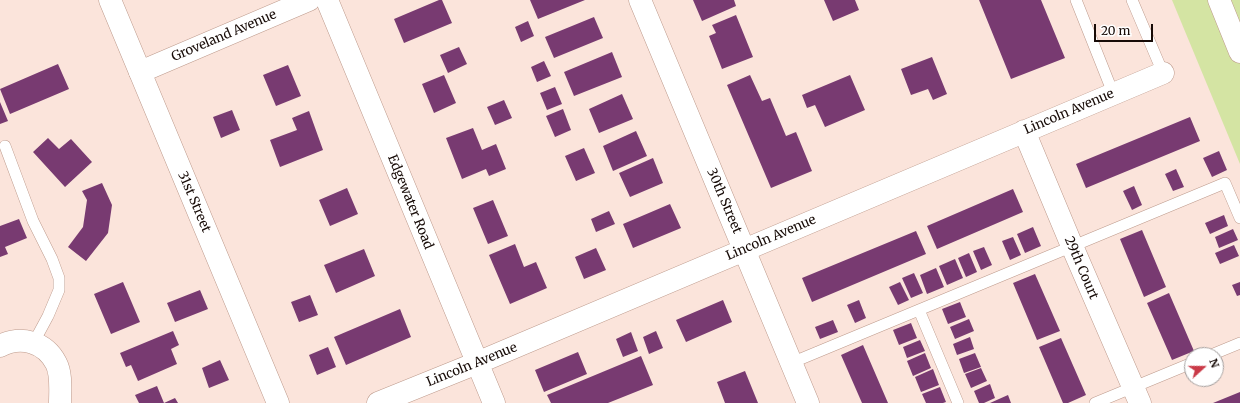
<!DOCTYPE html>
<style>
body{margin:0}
#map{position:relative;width:1240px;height:403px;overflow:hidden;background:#fbe4db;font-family:Merriweather,serif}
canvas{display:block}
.north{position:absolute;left:1184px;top:347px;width:40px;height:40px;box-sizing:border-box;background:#fff;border:1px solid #a29d9c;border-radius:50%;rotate:69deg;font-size:11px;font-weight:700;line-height:16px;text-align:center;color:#170b07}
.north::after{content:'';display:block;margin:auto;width:14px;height:18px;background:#ca3a48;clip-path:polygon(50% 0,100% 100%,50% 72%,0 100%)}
.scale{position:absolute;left:1094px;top:24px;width:59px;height:18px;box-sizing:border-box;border:2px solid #170b07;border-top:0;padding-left:5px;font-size:12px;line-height:14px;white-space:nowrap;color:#170b07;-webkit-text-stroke:3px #fff;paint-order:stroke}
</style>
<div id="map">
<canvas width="1240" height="403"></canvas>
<div class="north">N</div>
<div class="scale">20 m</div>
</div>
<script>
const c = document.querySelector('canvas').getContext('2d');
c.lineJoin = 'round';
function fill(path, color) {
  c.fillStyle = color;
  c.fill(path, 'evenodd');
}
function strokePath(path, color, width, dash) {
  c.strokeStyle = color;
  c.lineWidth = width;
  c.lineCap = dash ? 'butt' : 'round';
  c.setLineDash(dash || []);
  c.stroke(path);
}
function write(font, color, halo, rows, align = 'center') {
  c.font = font + ' Merriweather,serif';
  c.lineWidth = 4;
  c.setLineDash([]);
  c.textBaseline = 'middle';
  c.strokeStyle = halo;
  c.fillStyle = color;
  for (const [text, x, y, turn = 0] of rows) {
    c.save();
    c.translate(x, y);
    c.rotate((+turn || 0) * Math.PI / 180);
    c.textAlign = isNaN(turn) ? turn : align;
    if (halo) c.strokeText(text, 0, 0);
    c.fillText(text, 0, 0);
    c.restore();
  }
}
const green = new Path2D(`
 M1172,0H1240V164Z`);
const building = new Path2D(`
 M439,0H442L452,23L404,43L394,19Z
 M530,0H585L538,19Z
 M693,0H734L736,6L702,21Z
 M824,0H855L859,10L833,21Z
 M979,0H1041L1065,58L1011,79Z
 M736,15L753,57L722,69L709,36L716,33L712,25Z
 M594,17L603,38L554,58L545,37Z
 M528,21L534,36L521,42L515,27Z
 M459,47L467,64L448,73L440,55Z
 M612,52L622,77L574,96L564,72Z
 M932,57L947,94L933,100L928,89L911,95L901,69Z
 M544,61L551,76L537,82L531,67Z
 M58,64L69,89L10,114L0,89Z
 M288,65L301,96L276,106L263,75Z
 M444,75L456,103L434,113L422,84Z
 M750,75L762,101L770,98L786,136L796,132L812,171L771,188L727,85Z
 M850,75L865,110L825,127L815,105L807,108L802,95Z
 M555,87L562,104L547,110L540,93Z
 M622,94L633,119L599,133L589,109Z
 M504,100L512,118L495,125L487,107Z
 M0,102L8,121L0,124Z
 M563,109L571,130L555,137L546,116Z
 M232,110L240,130L221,138L213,117Z
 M309,111L323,150L280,167L270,140L297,130L292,118Z
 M1190,117L1200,141L1086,188L1076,164Z
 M473,128L482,150L496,144L506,169L489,176L486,169L462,179L446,138Z
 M636,131L647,156L613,171L603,146Z
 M48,138L59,149L71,139L92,162L65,187L33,152Z
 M584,148L595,173L576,181L565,156Z
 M1219,151L1227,170L1212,177L1203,158Z
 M653,158L663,183L630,197L619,173Z
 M1176,169L1184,187L1173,191L1165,174Z
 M102,183L112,205L108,233L86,261L68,247L83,227L87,200L82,191Z
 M1134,186L1142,205L1132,210L1123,191Z
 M347,188L358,214L330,226L319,200Z
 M1013,189L1023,212L937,249L927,226Z
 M493,200L508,236L488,244L473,208Z
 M670,204L681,228L633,248L623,224Z
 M609,211L615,224L596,232L591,219Z
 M1224,215L1228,226L1210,234L1205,223Z
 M19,219L27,238L5,247L8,254L0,257V226Z
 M1033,227L1041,246L1025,253L1017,234Z
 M1233,229L1238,240L1219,248L1215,237Z
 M1142,230L1166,287L1144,297L1120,239Z
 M916,231L926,254L812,302L802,278Z
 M1013,237L1021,255L1010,260L1002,241Z
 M515,244L524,267L536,262L547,288L510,304L489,255Z
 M1234,245L1239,256L1220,264L1215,253Z
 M984,247L992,265L981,270L973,251Z
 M596,248L606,270L584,279L575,257Z
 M364,249L375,276L336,293L324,265Z
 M969,253L977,272L966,277L958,258Z
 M955,259L963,278L947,285L939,266Z
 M936,268L944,287L927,294L920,275Z
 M914,273L923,293L911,298L902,278Z
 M1035,274L1060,331L1037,340L1013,283Z
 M123,282L140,322L111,334L94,294Z
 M900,282L909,300L898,305L889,287Z
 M1240,282V295L1237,296L1232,285Z
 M200,290L208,309L175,322L167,303Z
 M1169,293L1194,351L1172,360L1147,303Z
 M310,295L318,315L299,322L291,302Z
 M723,300L732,322L686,342L676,320Z
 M859,300L866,318L855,323L847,305Z
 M960,302L966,317L948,324L942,309Z
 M400,309L411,337L346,365L334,337Z
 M969,319L974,331L955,339L950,327Z
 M833,320L838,332L820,339L815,327Z
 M911,323L917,338L899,345L893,330Z
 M173,331L179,345L171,349L177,364L138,381L131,365L126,367L120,353Z
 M656,331L663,348L649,354L643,337Z
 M631,332L638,351L623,357L616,339Z
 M970,337L974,349L957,355L953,344Z
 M1061,338L1086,395L1068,403H1063L1039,347Z
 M920,340L925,351L907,358L903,347Z
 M863,345L888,403H862L841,355Z
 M328,347L336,367L317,375L309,355Z
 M578,352L587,374L544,392L535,370Z
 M925,353L931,368L913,376L907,361Z
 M975,353L981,367L964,373L959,359Z
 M641,356L653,385L608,403H551L547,395Z
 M220,360L229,380L209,388L202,368Z
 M981,368L987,381L971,388L965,374Z
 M933,369L939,385L921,392L915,377Z
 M745,371L758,403H725L717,382Z
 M990,384L995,398L984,403H979L974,391Z
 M157,386L164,403L175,398L178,403H139L135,395Z
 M940,387L946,402L943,403H926L922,394Z
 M1240,392V403H1213Z
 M1008,395L1011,403H990Z`);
const service = new Path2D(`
 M1076,0L1113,93
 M1132,0L1163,73
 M5,146L33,221L52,259L59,278V290L48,316L34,342
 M919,310L958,403
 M1211,355L1240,343
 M791,363L1225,183L1240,218
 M1095,403L1192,363`);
const minor = new Path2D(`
 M327,0L494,403
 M640,0L808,403
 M1219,0L1240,52
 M140,72L309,0
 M1024,131L1072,246L1140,403
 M0,346C21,335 45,342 56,363C62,374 60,391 60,403
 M378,403L477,363L1163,73`);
const tertiary = new Path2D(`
 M110,0L278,403`);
const streetNames = [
 ["Groveland Avenue",224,36,-23],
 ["Lincoln Avenue",1069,112,-23],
 ["30th Street",724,201,67],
 ["31st Street",194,202,67],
 ["Edgewater Road",410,202,68],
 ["Lincoln Avenue",771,238,-23],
 ["29th Court",1081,268,67],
 ["Lincoln Avenue",472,365,-22]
];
fill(green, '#d4e4a3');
fill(building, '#783a71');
strokePath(service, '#bd9a8c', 12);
strokePath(minor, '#bd9a8c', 23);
strokePath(tertiary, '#bd9a8c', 23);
strokePath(service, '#fff', 11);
strokePath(minor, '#fff', 22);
strokePath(tertiary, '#fff', 22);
write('13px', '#170b07', '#fff', streetNames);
</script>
